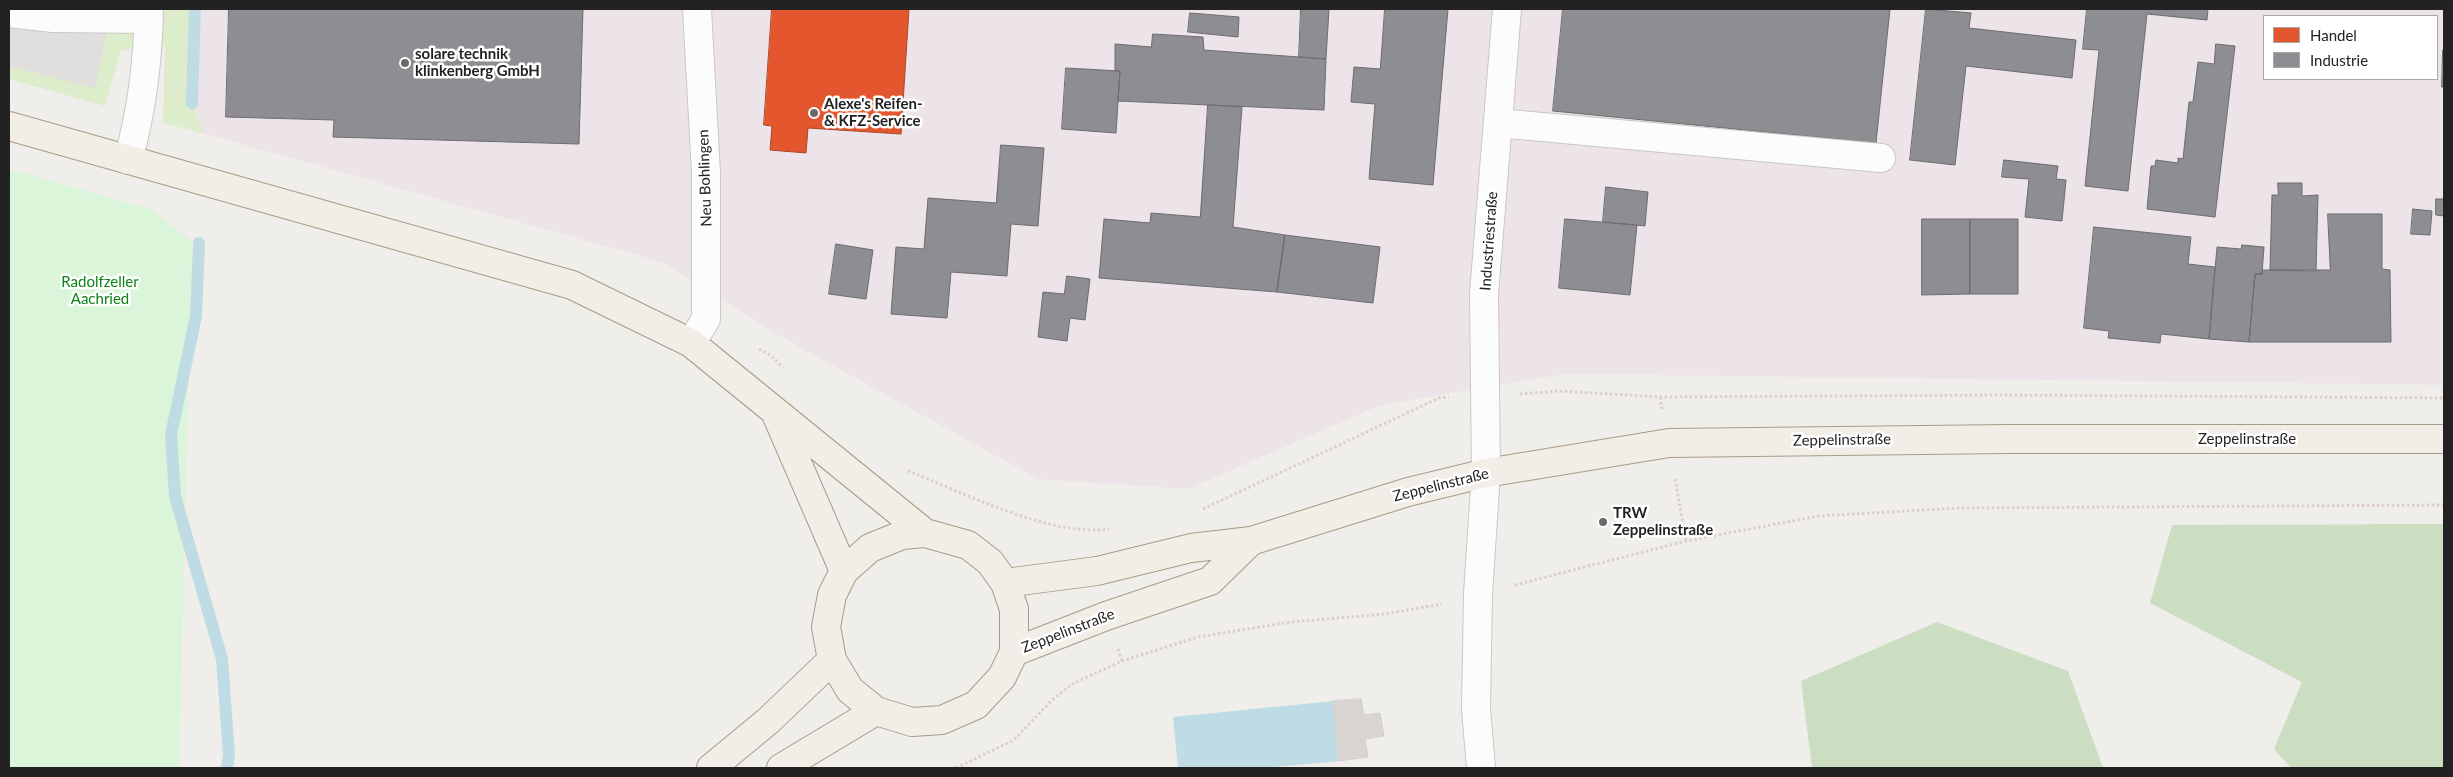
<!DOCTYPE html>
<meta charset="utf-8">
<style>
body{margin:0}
#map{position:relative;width:2453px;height:777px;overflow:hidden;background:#f0eeeb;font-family:Lato,sans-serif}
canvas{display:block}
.frame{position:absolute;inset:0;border:10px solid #222;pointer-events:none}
.legend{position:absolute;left:2263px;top:15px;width:175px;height:65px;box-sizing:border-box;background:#fff;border:1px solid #a7a7a7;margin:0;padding:6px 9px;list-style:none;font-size:15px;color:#222}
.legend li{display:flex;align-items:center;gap:10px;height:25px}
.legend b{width:25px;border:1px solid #a7a7a7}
</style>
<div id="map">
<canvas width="2453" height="777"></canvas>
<div class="frame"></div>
<ul class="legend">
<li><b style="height:14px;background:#e4572e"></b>Handel</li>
<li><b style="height:14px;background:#8d8d92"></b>Industrie</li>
</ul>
</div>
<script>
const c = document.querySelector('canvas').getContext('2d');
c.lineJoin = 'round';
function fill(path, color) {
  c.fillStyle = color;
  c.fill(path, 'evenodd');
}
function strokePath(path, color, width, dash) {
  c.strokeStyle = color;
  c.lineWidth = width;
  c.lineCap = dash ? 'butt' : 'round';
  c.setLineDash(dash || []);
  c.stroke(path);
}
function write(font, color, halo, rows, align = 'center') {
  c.font = font + ' Lato,sans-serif';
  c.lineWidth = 5;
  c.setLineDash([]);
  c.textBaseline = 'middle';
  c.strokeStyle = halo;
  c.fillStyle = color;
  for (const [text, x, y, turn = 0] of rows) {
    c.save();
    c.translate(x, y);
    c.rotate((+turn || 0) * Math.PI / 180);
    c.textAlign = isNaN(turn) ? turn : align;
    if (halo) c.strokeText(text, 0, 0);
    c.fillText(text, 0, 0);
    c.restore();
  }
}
const industrial = new Path2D(`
 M195,9H2444V385L1565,374L1381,405L1188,489L1038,479L783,338L662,262L205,134L192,103ZM2264,16H2437V79H2264Z`);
const grass = new Path2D(`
 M9,9H195L192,103L205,134L163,123L165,46L121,50L105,106L9,79Z`);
const forest = new Path2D(`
 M2444,524V768H2291L2274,749L2302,682L2150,603L2172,525Z
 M1937,622L2068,671L2103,768H1812L1801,681Z`);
const park = new Path2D(`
 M9,169L150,209L192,241L179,768H9Z`);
const parking = new Path2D(`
 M9,13L107,19L105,41L95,88L9,66Z`);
const water = new Path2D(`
 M1333,701L1339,761L1263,768H1178L1173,717Z`);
const shops = new Path2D(`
 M772,9H909L901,134L808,128L806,153L770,150L772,126L764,125Z`);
const industry = new Path2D(`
 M229,9H583L579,144L333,137L334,120L226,117Z
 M1301,9H1329L1326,59L1299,57Z
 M1385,9H1448L1433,185L1369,179L1375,104L1351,102L1354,67L1380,69Z
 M1563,9H1890L1876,143L1553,111Z
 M1926,9L1971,13L1969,28L2076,40L2072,78L1966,66L1955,165L1910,160Z
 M2087,9H2208L2207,20L2147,14L2128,191L2085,186L2099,50L2083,49Z
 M1190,13L1239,17L1238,37L1188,32Z
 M1153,34L1203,37L1204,50L1326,59L1324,110L1118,101L1120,71H1115V44L1151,47Z
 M2216,44L2235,46L2215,217L2147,209L2151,166H2155L2156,160L2178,163V158L2183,159L2189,102H2193L2198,62L2214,64Z
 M2443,50H2444V87H2442Z
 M1066,68L1120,71L1116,133L1062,129Z
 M1208,105L1242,107L1233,227L1285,235L1277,292L1099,278L1104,219L1150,223L1151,213L1200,217Z
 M1001,145L1044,148L1038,226L1011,224L1007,276L951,272L947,318L891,314L896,247L924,249L928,198L996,203Z
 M2004,160L2058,166L2056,179L2066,180L2062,221L2025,217L2029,179L2002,177Z
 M2278,183H2302V196L2318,195L2316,271L2270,270L2272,195H2278Z
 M1606,187L1648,192L1645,226L1603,222Z
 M2436,199H2444V216L2436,215Z
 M2413,209L2432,211L2430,235L2411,234Z
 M2328,214H2382V269L2390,270L2391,342H2249L2255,274H2262V270H2330Z
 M1565,219L1637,225L1630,295L1559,288Z
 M1922,219H1970V294L1922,295Z
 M1970,219H2018V294H1970Z
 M2094,227L2191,237L2188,264L2215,267L2209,339L2161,334L2160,343L2108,338L2109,331L2084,328Z
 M1285,235L1380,247L1373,303L1277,292Z
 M836,244L873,250L866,299L829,294Z
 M2242,245L2264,247L2262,274H2255L2249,342L2209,339L2217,247L2241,249Z
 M1067,276L1090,279L1085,320L1070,318L1067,341L1038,337L1043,292L1064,294Z`);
const stream = new Path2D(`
 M192,103L195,9
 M199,243L196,316L171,435L175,496L222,659L229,755L227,768`);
const building = new Path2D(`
 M1361,699L1364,715L1380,713L1384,736L1365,739L1368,757L1339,761L1333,701Z`);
const path = new Path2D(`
 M759,349L772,356L783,368
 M1520,394L1559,391L1660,397L2009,395L2444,398
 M1660,397L1662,409
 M908,471C965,493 1049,537 1109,529
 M1675,479L1686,541
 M1203,509L1439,398L1449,397
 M1515,585L1686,541L1818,516L1959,508L2444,505
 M1118,649L1122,661
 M956,768L1014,740L1051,701L1072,684L1122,661L1198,637L1291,622L1385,614L1442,604`);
const minor = new Path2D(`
 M9,13L53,18L149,19
 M1498,123L1881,158
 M128,160C142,111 148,60 149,9
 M691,343L706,319V173L697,9
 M1481,768L1476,709L1478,594L1486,473L1484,294L1507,9`);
const major = new Path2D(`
 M9,126L572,285L691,343L925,533
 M776,414L844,571
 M1005,583L1097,571L1191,548L1251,541L1408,492L1486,473L1669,443L2007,439H2444
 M1014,652L1106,616L1210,581L1251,541
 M711,768L768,721L832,660
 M781,768L876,711L912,722L942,720L976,705L1002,677L1014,652V609L1005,583L990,562L968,545L925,533L902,535L870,548L844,571L832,595L826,627L832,660L850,690L876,711`);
const markers = [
 [405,63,5,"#6a6968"],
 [814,113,5,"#6a6968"],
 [1603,522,5,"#6a6968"]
];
const poiNames = [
 ["solare technik",415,54],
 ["klinkenberg GmbH",415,71],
 ["Alexe's Reifen-",824,104],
 ["& KFZ-Service",824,121],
 ["TRW",1613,513],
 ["Zeppelinstraße",1613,530]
];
const streetNames = [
 ["Neu Bohlingen",705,178,-92],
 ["Industriestraße",1489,241,-86],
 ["Zeppelinstraße",2247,439],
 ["Zeppelinstraße",1842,440,-1],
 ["Zeppelinstraße",1441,485,-14],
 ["Zeppelinstraße",1068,631,-21]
];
const parkNames = [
 ["Radolfzeller",100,282],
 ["Aachried",100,299]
];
fill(industrial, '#ede4e9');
fill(grass, '#ddeccb');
fill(forest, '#cbdec1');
fill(park, '#daf5da');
fill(parking, '#e0dfde');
fill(water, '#bfdbe3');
fill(shops, '#e4572e');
strokePath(shops, '#aa472a', 1);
fill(industry, '#8d8d92');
strokePath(industry, '#6d6d70', 1);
strokePath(stream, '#bfdbe3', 12);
fill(building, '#d7d4d2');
strokePath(building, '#d3d0cc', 1);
strokePath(minor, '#c9c8c7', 30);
strokePath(major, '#a79c86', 30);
strokePath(path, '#dccecd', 3, [2.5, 2.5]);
strokePath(minor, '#fdfcfc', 28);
strokePath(major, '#f3ede7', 28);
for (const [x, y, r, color] of markers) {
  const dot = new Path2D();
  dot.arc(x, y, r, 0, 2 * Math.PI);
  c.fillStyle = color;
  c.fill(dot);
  strokePath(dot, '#fff', 2);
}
write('bold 15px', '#222', '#fff', poiNames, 'left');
write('15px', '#222', '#fff', streetNames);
write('15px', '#0c8416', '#fff', parkNames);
</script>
